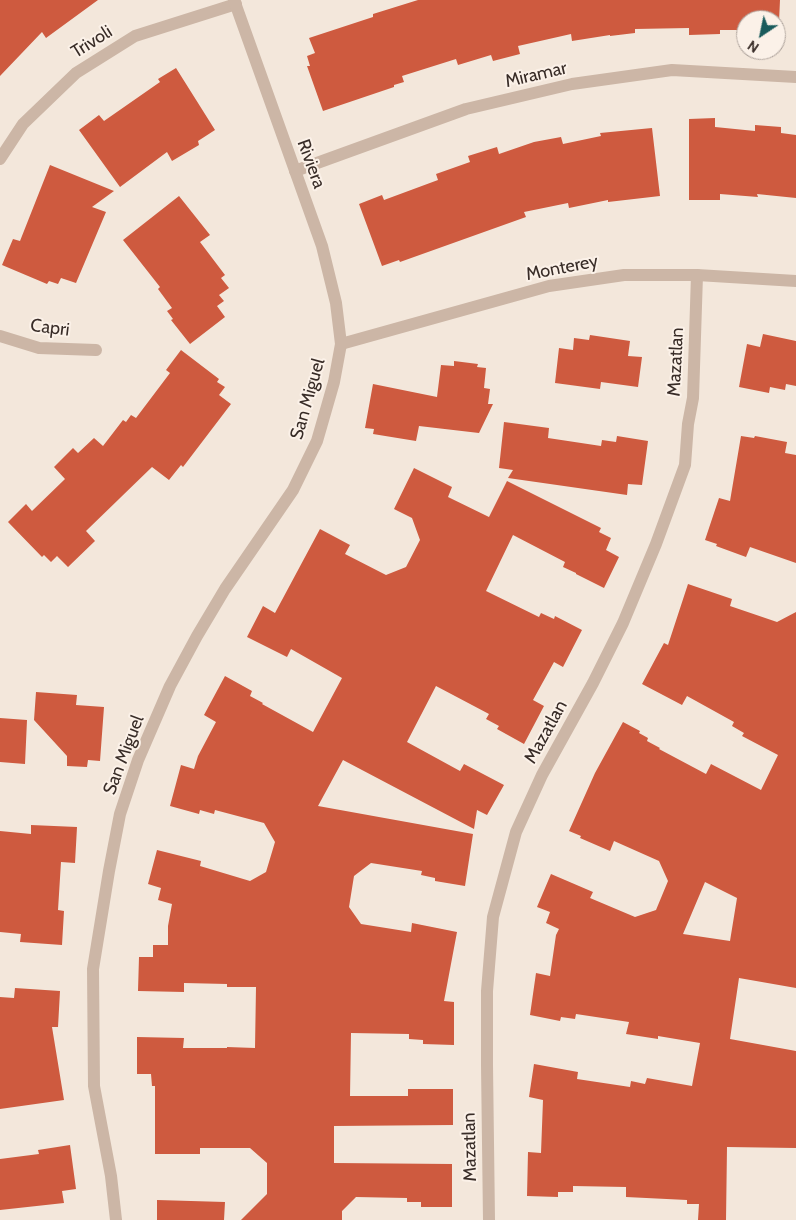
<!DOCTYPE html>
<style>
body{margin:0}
#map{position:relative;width:796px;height:1220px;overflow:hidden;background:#f3e7db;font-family:Cabin,sans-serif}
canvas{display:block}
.north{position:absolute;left:736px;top:10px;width:50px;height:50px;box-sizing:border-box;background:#fbf1e8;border:1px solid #ada29b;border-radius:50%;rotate:214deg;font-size:14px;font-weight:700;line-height:20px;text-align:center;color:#382c27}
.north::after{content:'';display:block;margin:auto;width:18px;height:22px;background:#1a5b5c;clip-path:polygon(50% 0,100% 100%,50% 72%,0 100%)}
</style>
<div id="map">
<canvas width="796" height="1220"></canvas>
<div class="north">N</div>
</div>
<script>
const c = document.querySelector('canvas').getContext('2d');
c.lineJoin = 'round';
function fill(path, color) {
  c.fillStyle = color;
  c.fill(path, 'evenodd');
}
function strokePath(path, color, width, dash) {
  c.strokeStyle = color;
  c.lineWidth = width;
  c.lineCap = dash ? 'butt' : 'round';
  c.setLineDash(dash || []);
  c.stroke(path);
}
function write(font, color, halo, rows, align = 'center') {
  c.font = font + ' Cabin,sans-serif';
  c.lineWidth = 4;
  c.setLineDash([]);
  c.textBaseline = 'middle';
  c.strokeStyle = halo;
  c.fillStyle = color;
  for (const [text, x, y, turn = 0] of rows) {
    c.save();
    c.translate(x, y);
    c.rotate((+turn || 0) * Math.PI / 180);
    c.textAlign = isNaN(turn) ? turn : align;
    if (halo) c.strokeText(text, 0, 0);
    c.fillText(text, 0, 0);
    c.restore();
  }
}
const building = new Path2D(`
 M0,0H98L46,38L42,32L0,76Z
 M418,0H780L779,22H776V20H746V30H720V34L689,35V28L635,29V33L610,36V35L572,41L571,34L518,46L520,54L493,61L491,55L458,65L456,59L402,76L404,82L394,85V87L323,111L307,66H310L307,56L315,53L309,38L373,17V14Z
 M176,68L215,130L198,141L199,145L172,161L167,152L120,187L79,130L99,115L104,121L160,82L158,79Z
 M715,118V127L755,131V125L781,127V133L796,135V198L757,194L758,197L720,194V200H689V119Z
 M652,128L660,196L608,202V200L569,208L568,203L524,212L526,217L400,262L399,260L382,266L359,204L382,195L384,200L438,180L436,174L470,162L468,156L497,147L499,154L534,142L561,137L563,144L601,136L600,133Z
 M50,165L114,191L92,207L106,212L76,283L61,278L58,284L49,281L47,284L2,265L13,239L20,241Z
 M179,196L210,235L200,242L225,275L221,278L229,288L219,295L224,301L217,306L225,317L190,344L171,320L173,319L167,311L172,308L158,289L160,287L123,240Z
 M763,334L796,341V386L786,384L785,390L770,387L769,393L739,387L747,344L760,347Z
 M590,335L630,341L628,356L642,357L638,387L601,382L600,389L555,383L559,348L573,350L574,338L589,340Z
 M181,350L219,379L217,382L225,387L219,395L231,404L183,467L181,465L169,480L152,467L86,531L95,541L68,567L57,556L51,562L44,555L42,557L8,522L26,504L32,511L65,479L54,467L73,448L78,453L94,438L103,446L123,420L126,422L131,415L136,418L170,373L166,370Z
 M454,361L478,364L477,367L486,368L484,388L490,389L488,404H493L479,433L419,426L416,441L373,434L374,429L365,428L373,384L437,397L441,365L454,366Z
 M504,422L549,428L548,438L601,446L602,440L616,442L617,436L648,441L642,485L628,484L627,495L508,478L513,470L499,468Z
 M741,436L754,438L755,436L787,442L785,453L796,455V563L750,547L746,557L716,546L717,544L705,540L719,498L730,501Z
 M414,468L452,487L448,497L489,517L507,481L601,528L599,532L611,538L606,550L619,557L604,588L576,574V573L563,567L565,562L513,535L486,591L539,617L541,613L554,619L555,616L582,630L563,667L554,662L533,700L544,706L524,744L497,729L499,726L486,719L489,714L436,686L407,742L460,771L464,764L504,785L487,815L477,810L474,829L343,760L318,806L473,834L465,886L435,881V878L421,875L422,871L371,863L354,876L349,907L361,924L411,932L412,923L457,932L444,1001L454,1002V1045L423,1044V1040L409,1039V1034L351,1033L350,1096H408V1089H453V1125L334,1126V1163L452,1164V1207H421V1202H407V1198L356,1197L342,1211V1220H241L267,1194V1163L250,1148H200V1154H155V1086H152L151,1074H137V1037L184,1038L183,1048H227V1047L255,1048L256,987H227V984L184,983V992L138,991L139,957H153V945H168V926L172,904L158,900L161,888L148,884L157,850L201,861L200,866L250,881L266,872L275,842L264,823L215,810L214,814L200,810L199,814L170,806L181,765L194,769L198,756L216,722L204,715L225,676L252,691L250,696L263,703L262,704L313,732L342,678L291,649L287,657L247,637L263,606L275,613L320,529L350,545L345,554L386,575L406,567L420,540L412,518L394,509Z
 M688,584L732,599L730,606L777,622L796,612V988L739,978L730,1039L796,1051V1148L727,1147L726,1220H698L699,1204H687V1200L626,1197V1187L573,1186V1192H558V1197L527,1196L528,1152L541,1153L543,1100L529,1097L534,1064L578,1072L577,1079L630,1087L631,1081L645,1084L647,1078L692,1086L700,1043L658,1036V1039L626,1034L629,1022L576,1014L575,1019L561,1017L560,1021L530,1015L536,973L550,976L556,935L559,929L546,923L550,912L537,907L551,874L593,892L590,898L635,917L656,910L668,881L659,861L614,841L610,851L580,838L581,836L569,831L595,773L623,722L640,731L639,733L648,738L647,741L660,748L659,749L706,774L711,764L761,790L778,755L742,736L744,733L732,726L734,722L687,696L682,705L642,684L664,643L668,645ZM705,882L737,898L730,941L683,934Z
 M36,692L77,695L76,705L104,707L100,761L88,760L87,767L67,766V756L34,720Z
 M0,718L27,720L25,764L0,762Z
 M31,825L77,827L75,863L61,862L58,910L64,911L62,945L20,942L21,934L0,932V831L31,834Z
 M15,988L60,991L58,1027H52L64,1100L0,1109V997L14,998Z
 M70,1145L76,1189L62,1191L64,1203L0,1210V1159L39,1154L38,1150Z
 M157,1200L225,1202L224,1220H157Z`);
const minor = new Path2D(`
 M0,159L23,124L76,73L135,36L236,4
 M295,171L466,109L572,84L672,70L796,77
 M0,336L39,348L96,350
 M116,1220L111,1176L94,1086L93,969L109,871L120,814L138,760L170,686L197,636L225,589L293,490L317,441L334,382L341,344
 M489,1220L487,1065V991L493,917L516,832L542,775L593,683L623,623L656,544L685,465L688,424L693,398L697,275`);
const tertiary = new Path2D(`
 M234,0L322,246L336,303L341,344L549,286L624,275H697L796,281`);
const streetNames = [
 ["Trivoli",92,42,-32],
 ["Miramar",536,75,-13],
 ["Riviera",311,164,70],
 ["Monterey",562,268,-11],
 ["Capri",50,328,7],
 ["Mazatlan",676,362,-87],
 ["San Miguel",308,399,-74],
 ["Mazatlan",546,732,-61],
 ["San Miguel",124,755,-69],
 ["Mazatlan",470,1147,-91]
];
fill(building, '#ce5a3f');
strokePath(minor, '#ccb6a6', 12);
strokePath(tertiary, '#ccb6a6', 12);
write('18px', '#382c27', '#fbf1e8', streetNames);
</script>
